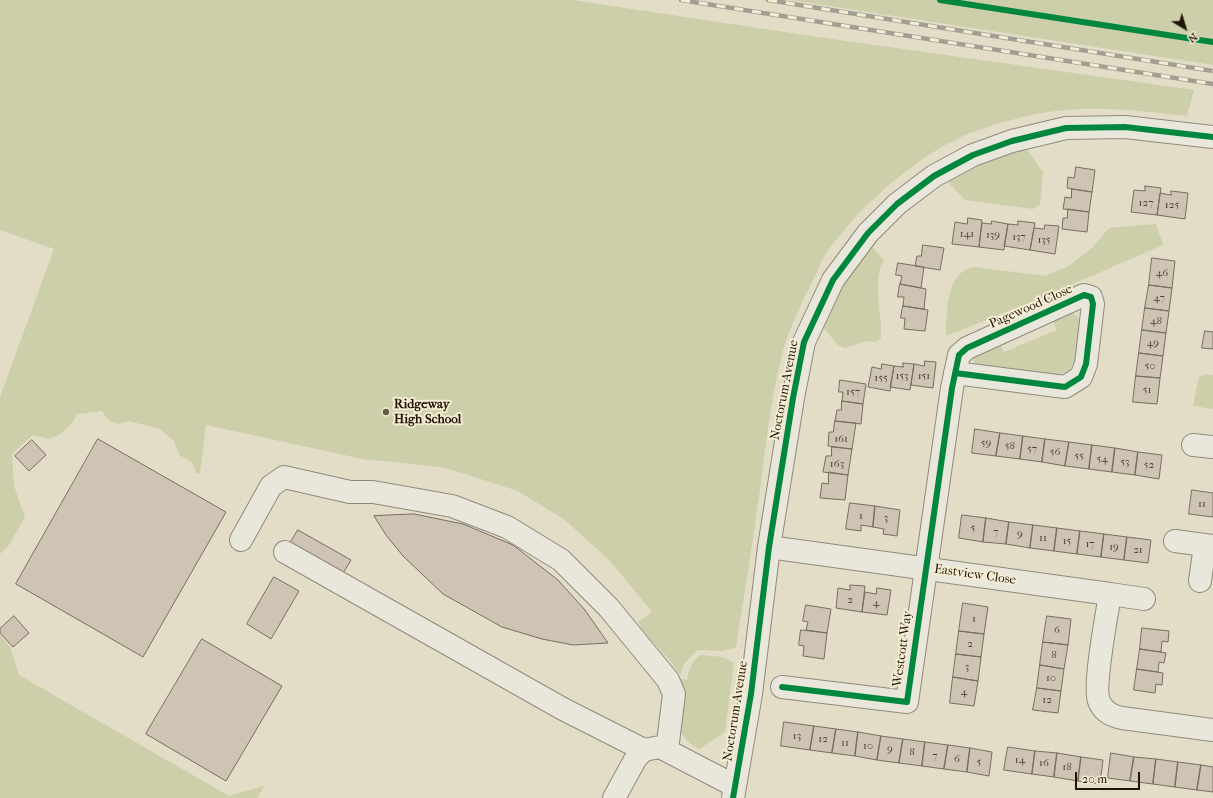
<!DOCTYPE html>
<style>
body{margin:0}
#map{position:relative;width:1213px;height:798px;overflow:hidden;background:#e3ddc7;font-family:"IM FELL French Canon",serif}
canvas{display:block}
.north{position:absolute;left:1165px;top:8px;width:40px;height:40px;-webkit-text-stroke:3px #f5edd3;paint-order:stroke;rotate:142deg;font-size:11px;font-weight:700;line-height:16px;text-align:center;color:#221506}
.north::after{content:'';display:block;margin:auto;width:14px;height:18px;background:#221506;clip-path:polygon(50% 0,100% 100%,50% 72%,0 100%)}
.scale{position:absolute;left:1075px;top:772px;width:65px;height:18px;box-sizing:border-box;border:2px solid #221506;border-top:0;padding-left:5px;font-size:12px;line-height:14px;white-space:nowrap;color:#221506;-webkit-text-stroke:3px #f5edd3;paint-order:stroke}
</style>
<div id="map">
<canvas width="1213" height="798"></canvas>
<div class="north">N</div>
<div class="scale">20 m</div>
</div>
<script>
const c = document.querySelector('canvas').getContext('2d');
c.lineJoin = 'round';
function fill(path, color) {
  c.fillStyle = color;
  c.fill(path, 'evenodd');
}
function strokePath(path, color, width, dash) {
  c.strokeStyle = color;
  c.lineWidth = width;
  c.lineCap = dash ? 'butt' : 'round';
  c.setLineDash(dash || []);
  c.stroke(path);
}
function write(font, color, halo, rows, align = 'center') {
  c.font = font + ' "IM FELL French Canon",serif';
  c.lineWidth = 4;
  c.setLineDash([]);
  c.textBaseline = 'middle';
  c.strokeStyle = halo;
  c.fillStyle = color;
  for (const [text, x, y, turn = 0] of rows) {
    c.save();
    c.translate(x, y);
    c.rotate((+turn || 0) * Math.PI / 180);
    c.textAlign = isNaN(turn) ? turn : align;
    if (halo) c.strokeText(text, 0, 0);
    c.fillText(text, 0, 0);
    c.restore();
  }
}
const green = new Path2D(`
 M0,0H572L818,37L1194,90L1187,116C1137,110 1086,104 1036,114C1004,121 968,131 940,148C900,172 854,213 828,251C822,259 818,270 813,280C802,303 790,326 783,351C771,396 766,443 760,489C753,542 744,595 736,647L723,651L697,650L684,664L680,675C669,655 649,642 638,622L652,612L611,562L565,520L518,491L446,468L387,461L367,460L206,425L200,473L197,474L191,461L179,455L174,441L160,429L129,421L119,424L109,421L102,411L77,414C72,427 62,433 50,439L33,435L12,454L14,486L25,517L9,545L0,554V397L54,249L0,230Z
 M790,0H1213V65Z
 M1026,148L1043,172L1040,204L1033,209L965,200L946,180L991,157Z
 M1156,224L1163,245L1029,303L946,336C947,313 945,270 975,267L1045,276L1069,266L1092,248L1109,228Z
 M869,244L884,260C871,279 883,316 881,338L875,342L867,341L845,348L838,345L820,324L826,311Z
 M1069,311L1077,316L1080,322L1076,359L1069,370L1056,376L980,365L975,363L971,357L997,338L1004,352L1057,330L1051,316Z
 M1205,374L1213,375V409L1193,406L1199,377Z
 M0,635L10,647L19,675L229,796L264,786L257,798H0Z
 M701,655L723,657L734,663L725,732L699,749C669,734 679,708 681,679L687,680C689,669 691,661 701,655Z`);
const building = new Path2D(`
 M1076,167L1095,170L1092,192L1067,188L1068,177L1074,178Z
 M1145,186L1161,188L1157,215L1131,212L1134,190L1145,191Z
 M1072,189L1092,192L1089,212L1063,209L1065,197L1071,198Z
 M1171,191L1188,193L1185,219L1157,215L1160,193L1171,195Z
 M1068,209L1089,212L1087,232L1062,229L1063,218H1067Z
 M968,218L982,220L979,247L952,244L955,222L967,224Z
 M992,221L1008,224L1004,250L979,247L982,223L991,224Z
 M1018,221L1035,223L1030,250L1004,246L1008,224L1018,225Z
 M1045,225L1059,226L1055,254L1030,250L1034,228L1044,229Z
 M923,245L944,248L940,270L915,266L917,256H921Z
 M1152,258L1175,261L1172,288L1149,285Z
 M898,263L924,267L921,288L900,284L902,276L896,275Z
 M900,284L926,289L924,309L903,306L904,297H898Z
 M1149,285L1172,288L1169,311L1145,308Z
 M903,306L928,310L925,331L904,329L905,318H901Z
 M1145,308L1169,311L1166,333L1142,330Z
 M1142,330L1166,333L1163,356L1139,353Z
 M1205,331L1213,332V349L1202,348Z
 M1139,353L1163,356L1160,378L1136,376Z
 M925,361L936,362L933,388L911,385L914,364L924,366Z
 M903,363L914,364L910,390L890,387L894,366L903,367Z
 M882,364L894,366L890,391L868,387L872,367L881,369Z
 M1136,376L1160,378L1157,404L1133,402Z
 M840,380L866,384L863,404L842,401L843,392H839Z
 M842,401L863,404L861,424L835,421L837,410H841Z
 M835,421L856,423L852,449L828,446L829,432H833Z
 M975,429L1000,433L996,456L972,453Z
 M1000,433L1023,436L1020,459L996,456Z
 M1023,436L1045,439L1042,462L1020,459Z
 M98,439L226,512L143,657L16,584Z
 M1045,439L1069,442L1065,466L1042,462Z
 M32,440L46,455L29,471L15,456Z
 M1069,442L1092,445L1089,469L1065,466Z
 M1092,445L1115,448L1112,472L1089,469Z
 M832,447L852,449L848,475L823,472L826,456H831Z
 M1115,448L1138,452L1135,475L1112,472Z
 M1138,452L1162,455L1159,479L1135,475Z
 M829,472L848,475L845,500L820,498L822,483L828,484Z
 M1192,490L1213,493V517L1189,514Z
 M850,503L875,506L873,527L861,525V531L846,529Z
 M875,506L900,510L897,536L883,534L884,529L873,527Z
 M414,514L463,524L513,545L558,580L585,610L608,643L573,645L542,639L502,627L443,594L403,556L386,535L374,516Z
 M962,515L986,518L983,542L959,538Z
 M986,518L1009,522L1006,544L983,542Z
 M1009,522L1033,525L1030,548L1006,544Z
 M1033,525L1057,528L1054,551L1030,548Z
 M1057,528L1080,531L1077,554L1054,551Z
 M298,530L351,560L342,575L289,545Z
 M1080,531L1104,534L1101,557L1077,554Z
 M1104,534L1127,537L1124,560L1101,557Z
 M1127,537L1151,540L1148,563L1124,560Z
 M274,577L299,591L271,639L247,624Z
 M850,585L865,586L862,612L836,608L838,588L850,590Z
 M877,588L891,590L887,615L862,612L865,592L876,594Z
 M963,603L988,607L984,634L959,631Z
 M806,605L831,609L827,633L806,630L808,622L803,621Z
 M14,616L29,633L13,647L0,633V629Z
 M1047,616L1071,619L1068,645L1043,642Z
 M1142,628L1169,631L1168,642L1162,641L1161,652L1140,649Z
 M801,630L827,633L824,659L803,656L804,646L799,645Z
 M959,631L984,634L981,657L956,654Z
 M202,639L282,686L226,781L146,734Z
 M1043,642L1068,645L1064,669L1040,665Z
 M1140,649L1166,653L1164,663L1159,662L1158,672L1137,669Z
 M956,654L981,657L978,681L953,677Z
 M1040,665L1064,669L1061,691L1037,688Z
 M1137,669L1163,673L1162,685L1156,684L1155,693L1134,690Z
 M953,677L978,681L974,706L950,703Z
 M1037,688L1061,691L1058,713L1033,710Z
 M784,722L814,726L810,750L781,746Z
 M814,726L836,729L832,753L810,750Z
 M836,729L858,732L855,756L832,753Z
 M858,732L881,736L877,760L855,756Z
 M881,736L903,739L899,763L877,760Z
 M903,739L925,742L922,766L899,763Z
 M925,742L948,745L944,769L922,766Z
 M948,745L970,748L967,772L944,769Z
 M1008,747L1035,751L1032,774L1004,770Z
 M970,748L992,752L989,776L967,772Z
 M1035,751L1057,753L1054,777L1032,774Z
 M1057,753L1081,757L1078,781L1054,777Z
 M1111,753L1134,757L1130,781L1108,778Z
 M1081,757L1103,760L1100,784L1078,781Z
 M1134,757L1156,759L1153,784L1130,781Z
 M1156,759L1178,762L1175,787L1153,784Z
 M1178,762L1201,765L1197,790L1175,787Z
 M1201,765L1213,767V792L1197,790Z`);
const minor = new Path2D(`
 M1193,445L1213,447
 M241,540L271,486L284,477L350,492H373L452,506L507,527L561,560L609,608L668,680L674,694L667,750
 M1175,541L1213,546
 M769,547L1110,594C1107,614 1093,687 1099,701C1103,712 1112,716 1122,718L1213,730
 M285,552L563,709L644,750
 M1200,581L1205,545
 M1110,594L1144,599
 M782,687L907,702L952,388L959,355L967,348L1084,295L1091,297L1093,304L1086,364L1081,377L1065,387L955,373
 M614,798L636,758L644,750L660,747L735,786
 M733,798L751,694L769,547L793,398L804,342L833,280L868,233L897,204L934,176L973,155L1012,141L1066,128L1125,127L1213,137`);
const rail = new Path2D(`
 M681,0L1213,84
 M768,0L1213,71`);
const cycleway = new Path2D(`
 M940,0L1213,42
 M782,687L907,702L952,388L959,355L967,348L1084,295L1091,297L1093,304L1086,364L1081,377L1065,387L955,373
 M733,798L751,694L769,547L793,398L804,342L833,280L868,233L897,204L934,176L973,155L1012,141L1066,128L1125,127L1213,137`);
const markers = [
 [386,412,4,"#665b4a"]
];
const numberNames = [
 ["127",1146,203],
 ["125",1172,205],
 ["141",967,234],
 ["139",993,235],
 ["137",1019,237],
 ["135",1044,240],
 ["46",1162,273],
 ["47",1159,298],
 ["48",1156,321],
 ["49",1153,343],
 ["50",1150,366],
 ["153",902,376],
 ["151",924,376],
 ["155",881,378],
 ["51",1147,390],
 ["157",853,392],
 ["161",841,439],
 ["59",986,443],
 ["58",1010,446],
 ["57",1032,449],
 ["56",1055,452],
 ["55",1079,456],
 ["54",1102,459],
 ["53",1125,462],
 ["163",837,464],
 ["52",1149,465],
 ["11",1202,504],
 ["1",861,516],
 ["3",886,518],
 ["5",973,528],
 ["7",996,532],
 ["9",1020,534],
 ["11",1043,538],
 ["15",1067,541],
 ["17",1090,544],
 ["19",1114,547],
 ["21",1138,550],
 ["2",850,600],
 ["4",876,603],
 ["1",974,619],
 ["6",1057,630],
 ["2",970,644],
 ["8",1054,655],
 ["3",967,667],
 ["10",1051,678],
 ["4",964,692],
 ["12",1047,700],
 ["13",797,736],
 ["12",823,739],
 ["11",845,743],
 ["10",868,746],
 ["9",890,749],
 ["8",912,752],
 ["7",935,756],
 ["6",957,759],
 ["14",1020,760],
 ["5",979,762],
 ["16",1044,763],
 ["18",1067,767]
];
const streetNames = [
 ["Pagewood Close",1031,307,-24],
 ["Noctorum Avenue",785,390,-79],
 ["Eastview Close",975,575,8],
 ["Westcott Way",903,649,-82],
 ["Noctorum Avenue",736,711,-81]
];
const poiNames = [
 ["Ridgeway",394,405],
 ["High School",394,420]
];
fill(green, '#cccfa9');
fill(building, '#cfc3b4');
strokePath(building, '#746e62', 1);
strokePath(minor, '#8f8a7c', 24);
strokePath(minor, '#e9e6db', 22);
strokePath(rail, '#a29e94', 4.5);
strokePath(rail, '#f5edd3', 3, [9]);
strokePath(cycleway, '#00873e', 6);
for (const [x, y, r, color] of markers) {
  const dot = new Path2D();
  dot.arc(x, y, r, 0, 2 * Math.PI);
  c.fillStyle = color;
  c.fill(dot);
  strokePath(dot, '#f5edd3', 1.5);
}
write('11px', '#4d4032', null, numberNames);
write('13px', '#221506', '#f5edd3', streetNames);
write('bold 13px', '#221506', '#f5edd3', poiNames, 'left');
</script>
